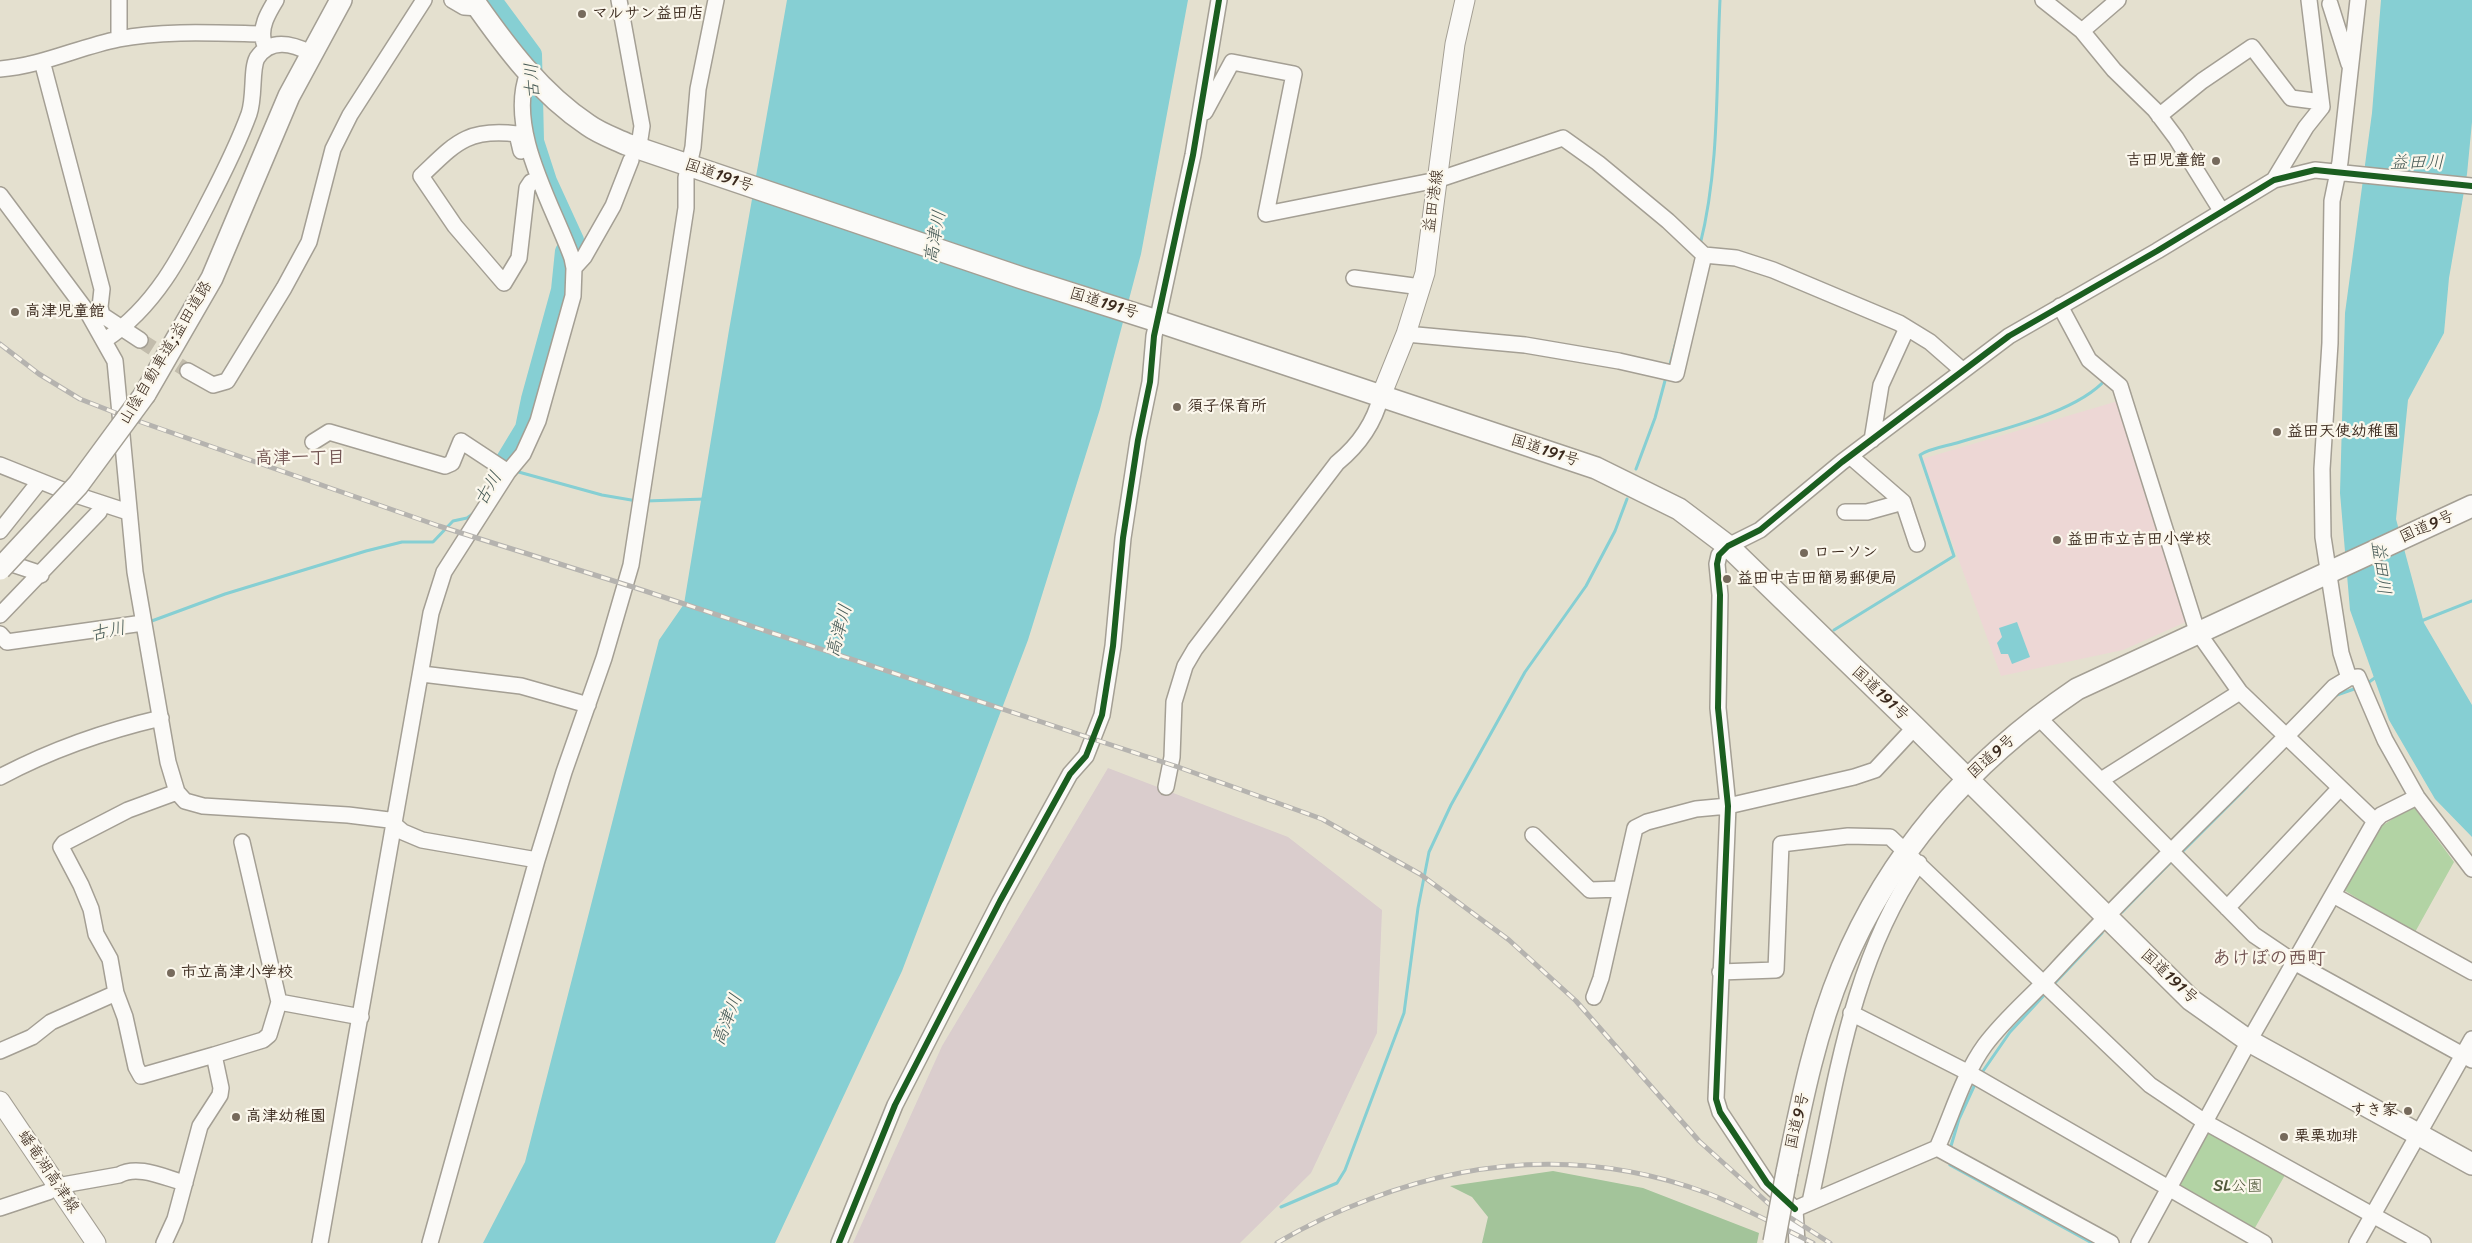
<!DOCTYPE html>
<meta charset="utf-8">
<style>
body{margin:0}
canvas{display:block;background:#e4e0cf}
</style>
<canvas width="2472" height="1243"></canvas>
<script>
const c = document.querySelector('canvas').getContext('2d');
c.lineJoin = 'round';
function fill(path, color) {
  c.fillStyle = color;
  c.fill(path, 'evenodd');
}
function strokePath(path, color, width, dash) {
  c.strokeStyle = color;
  c.lineWidth = width;
  c.lineCap = dash ? 'butt' : 'round';
  c.setLineDash(dash || []);
  c.stroke(path);
}
function write(font, color, halo, rows, align = 'center') {
  c.font = font + ' Sriracha,"Klee One",sans-serif';
  c.lineWidth = 4.5;
  c.setLineDash([]);
  c.textBaseline = 'middle';
  c.strokeStyle = halo;
  c.fillStyle = color;
  for (const [text, x, y, turn = 0] of rows) {
    c.save();
    c.translate(x, y);
    c.rotate((+turn || 0) * Math.PI / 180);
    c.textAlign = isNaN(turn) ? turn : align;
    if (halo) c.strokeText(text, 0, 0);
    c.fillText(text, 0, 0);
    c.restore();
  }
}
const built = new Path2D(`
 M2118,401L2188,621L2123,650L2001,676L1922,459Z`);
const industrial = new Path2D(`
 M1108,768L1288,837L1382,910L1377,1033L1311,1173L1240,1243H853L942,1046Z`);
const green = new Path2D(`
 M2413,806L2454,862L2414,934L2344,890L2380,827Z
 M2209,1132L2285,1175L2252,1233L2175,1190Z`);
const forest = new Path2D(`
 M1553,1171L1643,1188L1759,1233L1757,1243H1482L1488,1217L1472,1197L1450,1186Z`);
const water = new Path2D(`
 M787,0H1188L1141,254L1100,409L1028,640L902,971L775,1243H483L525,1162L659,640L684,604L729,330Z
 M2381,0H2472V122L2467,174L2449,278L2444,333L2408,400L2396,519L2424,623L2472,705V837L2435,799L2389,720L2350,610L2340,493L2345,313L2372,113Z
 M2017,622L2030,657L2012,664L2008,654H2001L1997,643L2002,637L1999,628Z`);
const stream = new Path2D(`
 M1700,245C1720,166 1716,81 1720,0
 M1669,368L1679,331
 M1636,469L1655,418L1666,377
 M515,471L602,495L637,501
 M490,487L499,471
 M646,501L705,499
 M2421,621L2472,601
 M149,622L225,594L366,551L402,542H433L453,521L467,518L474,513
 M1834,630L1954,556L1920,455C1930,448 1948,446 1960,442C2000,430 2078,412 2106,379
 M2365,685L2376,677
 M2334,696L2357,688
 M2181,853L2247,787
 M2122,912L2174,859
 M2053,985L2102,933
 M1981,1074L2010,1032L2047,992
 M1951,1146L1959,1119L1976,1082
 M1950,1165L2092,1243
 M1281,1207L1337,1183L1345,1170L1404,1013L1418,908L1429,852L1451,805L1525,672L1586,586L1615,531L1627,499`);
const river = new Path2D(`
 M493,0L533,54L535,141L548,181L575,240L564,251L560,290L530,399L524,428L498,471`);
const minorTunnel = new Path2D(`
 M140,340L188,371`);
const minor = new Path2D(`
 M119,0V39
 M452,0L464,7L479,8
 M619,0L642,126L640,139
 M2043,0L2082,31L2114,70L2155,110L2176,138L2222,212
 M2330,4L2349,64
 M2082,31L2118,0
 M264,43C259,28 268,13 276,0
 M42,61L102,289L100,307L102,315L140,340
 M0,69C41,66 79,47 119,39C161,30 218,33 261,34
 M1205,112L1232,62L1294,74L1266,214L1437,180L1563,138L1598,163L1668,221L1704,255L1736,258L1773,270L1899,323L1930,342L1962,370
 M2159,116L2202,81L2252,47L2291,98L2314,101L2322,107
 M521,151L517,134C466,128 455,144 421,176L455,226L504,283L519,258L527,188L531,182L539,179
 M2274,180L2306,127L2322,107L2309,0
 M0,195L88,313L115,361L135,572L168,762L177,792L185,801L203,806L348,815L389,820L403,832L422,840L537,860
 M574,268L584,257L613,206L631,160
 M1354,278L1421,287
 M2060,306L2089,360L2120,386L2197,631L2240,692L2375,821
 M1406,334L1525,345L1619,361L1676,374L1704,255
 M105,340C155,307 181,256 208,203C223,174 238,144 249,114C255,97 251,69 257,58C271,37 293,44 311,53
 M188,371L213,385L227,381L284,288L309,242L333,149L350,115L424,0
 M1872,440L1881,385L1907,328
 M313,442L329,432L445,466L452,463L461,441L508,472
 M1850,456L1903,502L1917,544
 M0,465L70,493L128,512
 M1845,512H1867L1903,502
 M0,531L39,482
 M0,560L36,572L41,575
 M0,615L99,512L102,504
 M0,634L7,642L143,623
 M422,674L521,686L588,705
 M2349,678L2341,653L2323,537L2322,469L2330,343L2332,201L2340,162L2358,0
 M2037,716L2254,935L2294,962L2472,1060
 M0,777C51,750 105,731 161,718
 M2101,780L2240,692
 M1166,787L1172,757L1174,702L1185,666L1195,649L1337,463C1359,445 1374,424 1381,396
 M177,792L128,810L64,843L61,847L81,885L91,909L96,934L110,959L116,993L125,1017L136,1067L141,1076L214,1055
 M1533,835L1590,890L1621,889
 M2333,895L2472,972
 M2227,908L2340,788
 M1720,972L1776,970L1781,844L1848,836L1890,837L2150,1085L2205,1122L2423,1243
 M1594,997L1601,978L1635,828L1647,822L1696,809L1728,806L1854,777L1875,770L1915,727
 M279,1002L361,1017
 M1851,1013L1969,1073L2264,1243
 M0,1051L32,1037L51,1022L116,993
 M1937,1148L2111,1243
 M1810,1202C1836,1084 1850,964 1919,863
 M0,1208L48,1192L57,1186L119,1175C138,1164 165,1178 185,1183
 M1795,1209L1767,1183L1720,1112L1716,1099L1728,806L1718,708L1720,595L1717,564L1719,555L1728,546L1760,530L1842,462L2009,336L2157,251L2274,180L2315,170L2472,186
 M164,1243L175,1219L200,1126L220,1095L221,1088L214,1055L263,1040L269,1035L279,1002L242,842
 M320,1243L431,613L444,572L508,472L523,454L538,421L573,296L574,268L572,258C553,205 506,129 528,73
 M430,1243L537,860L564,772L604,658L631,565L686,208V178L693,147L698,89L716,0
 M839,1243L895,1105L1000,901L1070,774L1086,756L1102,715L1113,646L1123,538L1138,440L1150,382L1154,336L1193,155L1219,0
 M1797,1243L1795,1209L1937,1148C1952,1115 1963,1075 1985,1045C2005,1018 2032,996 2055,971C2145,873 2243,783 2334,687L2349,678L2358,677L2385,740L2417,797L2472,869
 M2139,1243L2249,1041L2375,821L2381,815L2417,797
 M2357,1243L2472,1039`);
const major = new Path2D(`
 M1381,396L1406,334L1425,273L1455,44L1465,0
 M0,1101L96,1243`);
const highway = new Path2D(`
 M473,0C506,47 540,93 588,125C599,133 613,138 626,144L1022,278L1154,320L1596,468L1679,509L1728,546L1915,727L2191,1000L2249,1041L2472,1164
 M145,394L212,278L289,96L341,0
 M1787,1172C1801,1104 1815,1033 1842,968C1891,850 1972,760 2077,689L2472,506`);
const rail = new Path2D(`
 M0,344L39,374L80,399L121,415L439,526L633,587L1178,767L1322,819L1420,874L1509,940L1576,1001L1699,1141L1769,1204L1830,1243
 M1277,1243C1307,1225 1338,1211 1370,1199C1482,1156 1593,1151 1707,1193C1743,1207 1778,1226 1813,1243`);
const highwayBridge = new Path2D(`
 M0,569L78,485L145,394
 M1774,1242L1787,1172`);
const cycleway = new Path2D(`
 M1795,1209L1767,1183L1720,1112L1716,1099L1728,806L1718,708L1720,595L1717,564L1719,555L1728,546L1760,530L1842,462L2009,336L2157,251L2274,180L2315,170L2472,186
 M839,1243L895,1105L1000,901L1070,774L1086,756L1102,715L1113,646L1123,538L1138,440L1150,382L1154,336L1193,155L1219,0`);
const markers = [
 [582,14,5,"#766a5c"],
 [2216,161,5,"#766a5c"],
 [15,312,5,"#766a5c"],
 [1177,407,5,"#766a5c"],
 [2277,432,5,"#766a5c"],
 [2057,540,5,"#766a5c"],
 [1804,553,5,"#766a5c"],
 [1727,579,5,"#766a5c"],
 [171,973,5,"#766a5c"],
 [2408,1111,5,"#766a5c"],
 [236,1117,5,"#766a5c"],
 [2284,1137,5,"#766a5c"]
];
const poiNames = [
 ["マルサン益田店",592,14],
 ["吉田児童館",2206,161,"right"],
 ["高津児童館",25,312],
 ["須子保育所",1187,407],
 ["益田天使幼稚園",2287,432],
 ["益田市立吉田小学校",2067,540],
 ["ローソン",1814,553],
 ["益田中吉田簡易郵便局",1737,579],
 ["市立高津小学校",181,973],
 ["すき家",2398,1111,"right"],
 ["高津幼稚園",246,1117],
 ["栗栗珈琲",2294,1137]
];
const streetNames = [
 ["国道191号",719,176,19],
 ["益田港線",1434,201,-82],
 ["国道191号",1104,304,17],
 ["山陰自動車道;益田道路",166,353,-59],
 ["国道191号",1545,451,18],
 ["国道9号",2427,527,-24],
 ["国道191号",1880,694,43],
 ["国道9号",1992,757,-42],
 ["国道191号",2169,977,43],
 ["国道9号",1798,1121,-77],
 ["蟠竜湖高津線",48,1172,56]
];
const parkNames = [
 ["SL公園",2238,1187]
];
const waterNames = [
 ["古川",533,81,-92],
 ["益田川",2417,163],
 ["高津川",936,237,-80],
 ["古川",489,489,-59],
 ["益田川",2380,568,83],
 ["高津川",840,631,-75],
 ["古川",108,632,-12],
 ["高津川",728,1020,-69]
];
const neighbourhoodNames = [
 ["高津一丁目",300,458]
];
const quarterNames = [
 ["あけぼの西町",2269,959]
];
fill(built, '#edd7d5');
fill(industrial, '#dacdcd');
fill(green, '#b2d3a4');
fill(forest, '#a3c49a');
fill(water, '#86cfd3');
strokePath(stream, '#86cfd3', 3);
strokePath(river, '#86cfd3', 18);
strokePath(minorTunnel, '#c2bcac', 15, [15, 8]);
strokePath(minor, '#a49f94', 18);
strokePath(major, '#a49f94', 21);
strokePath(highway, '#a49f94', 24);
strokePath(minor, '#fbfaf8', 15);
strokePath(major, '#fbfaf8', 19);
strokePath(highway, '#fbfaf8', 21);
strokePath(rail, '#b5b3af', 5);
strokePath(rail, '#fbf7ec', 3, [9]);
strokePath(highwayBridge, '#a49f94', 24, []);
strokePath(highwayBridge, '#fbfaf8', 21);
strokePath(cycleway, '#1b5e20', 6);
for (const [x, y, r, color] of markers) {
  const dot = new Path2D();
  dot.arc(x, y, r, 0, 2 * Math.PI);
  c.fillStyle = color;
  c.fill(dot);
  strokePath(dot, '#fbf7ec', 2);
}
write('bold 16px', '#3b2a1e', '#fbf7ec', poiNames, 'left');
write('16px', '#3b2a1e', '#fbf7ec', streetNames);
write('16px', '#525a3c', '#fbf7ec', parkNames);
write('italic 18px', '#455955', '#fbf7ec', waterNames);
write('bold 18px', '#735553', '#fbf7ec', neighbourhoodNames);
write('bold 19px', '#735553', '#fbf7ec', quarterNames);
</script>
